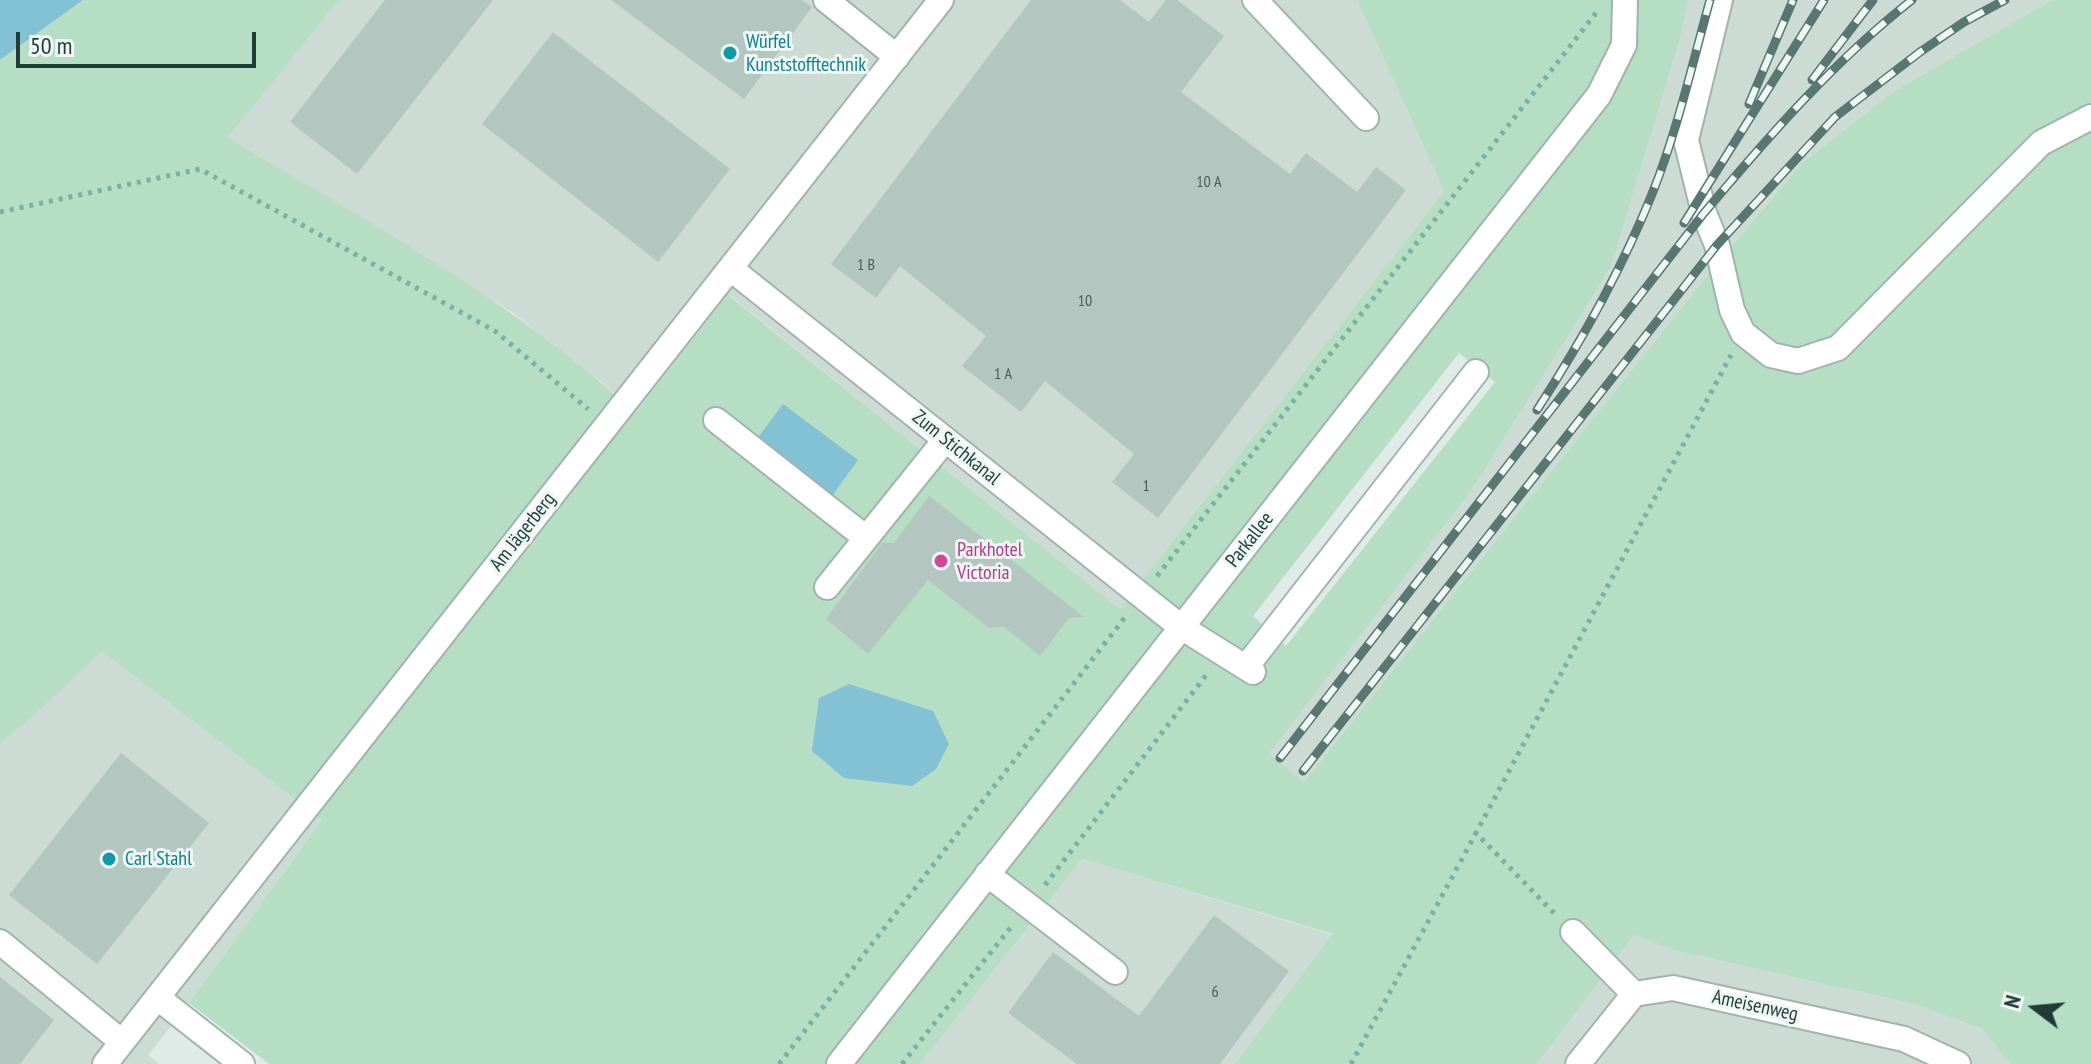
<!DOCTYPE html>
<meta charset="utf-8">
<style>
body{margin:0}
#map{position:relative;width:2091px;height:1064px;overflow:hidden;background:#dfebe6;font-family:"PT Sans Narrow",sans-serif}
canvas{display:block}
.north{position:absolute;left:1995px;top:968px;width:80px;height:80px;-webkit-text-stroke:6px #eff7f4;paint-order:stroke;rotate:286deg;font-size:22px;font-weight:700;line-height:32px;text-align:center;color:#1f3c36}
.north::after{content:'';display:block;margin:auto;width:28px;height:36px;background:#1f3c36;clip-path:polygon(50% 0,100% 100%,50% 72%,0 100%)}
.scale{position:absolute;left:16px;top:32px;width:240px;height:36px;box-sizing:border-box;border:4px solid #1f3c36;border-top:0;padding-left:10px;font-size:24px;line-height:28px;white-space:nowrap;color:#1f3c36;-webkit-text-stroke:6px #eff7f4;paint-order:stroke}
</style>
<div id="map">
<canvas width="2091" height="1064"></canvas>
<div class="north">N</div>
<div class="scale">50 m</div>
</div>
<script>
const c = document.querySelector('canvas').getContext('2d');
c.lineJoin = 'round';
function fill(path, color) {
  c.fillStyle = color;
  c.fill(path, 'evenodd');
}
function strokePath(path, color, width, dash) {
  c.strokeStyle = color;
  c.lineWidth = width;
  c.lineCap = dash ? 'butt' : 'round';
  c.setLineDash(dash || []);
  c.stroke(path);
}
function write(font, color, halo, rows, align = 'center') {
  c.font = font + ' "PT Sans Narrow",sans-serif';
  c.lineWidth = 6;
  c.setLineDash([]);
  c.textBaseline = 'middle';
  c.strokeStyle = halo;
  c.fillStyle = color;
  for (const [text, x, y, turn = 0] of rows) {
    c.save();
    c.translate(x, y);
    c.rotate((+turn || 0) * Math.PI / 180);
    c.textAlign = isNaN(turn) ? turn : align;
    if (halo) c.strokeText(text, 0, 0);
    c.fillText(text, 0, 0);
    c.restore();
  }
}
const built = new Path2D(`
 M339,0H1357L1444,191L1120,609L729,295L635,413L605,385L512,312L227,136Z
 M1688,0H2052L1891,93L1801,164L1701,283L1304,782L1268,755L1471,491L1611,267L1681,35Z
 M102,650L322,820L189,1003L148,1055L159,1064H0V743L39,711Z
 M1082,859L1333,935L1235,1064H920Z
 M1634,935L1677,951L1906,1002L1981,1028L2010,1064H1537Z`);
const green = new Path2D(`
 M83,0H339L228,137C366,222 516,301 635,413L728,295L1120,609L1444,191L1357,0H1688L1681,35L1611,267L1471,491L1269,754L1304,782L1701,283L1801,164L1891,93L2052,0H2091V1064H2010L1981,1028L1906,1002L1677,951L1634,935L1537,1064H1235L1333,934L1082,859L920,1064H269L189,1003L322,820L102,651L39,711L0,743V60ZM1459,353L1495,382L1286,646L1253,616Z`);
const water = new Path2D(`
 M0,0H83L0,60Z
 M783,404L858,460L832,496L756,440Z
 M849,684L933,711L949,744L936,769L912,786L844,778L812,751L819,698Z`);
const building = new Path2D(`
 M385,0H493L357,174L290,122Z
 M611,0H802L812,7L744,99Z
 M1031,0H1120L1149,22L1166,0H1177L1224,36L1181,92L1290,174L1306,153L1357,192L1376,167L1406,190L1158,518L1112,482L1134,454L1045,381L1021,412L962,366L986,336L900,266L876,298L831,264Z
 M553,32L730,169L658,262L482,124Z
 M929,496L1084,617L1069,618L1040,656L1004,627L989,628L928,580L868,654L826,619L882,543H894Z
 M121,753L209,823L97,964L9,895Z
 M1214,915L1289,971L1220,1064H1077L1008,1013L1053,952L1139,1016Z
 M0,977L54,1020L20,1064H0Z`);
const path = new Path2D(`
 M0,212L200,169L495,331L588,409
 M1157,576L1596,13
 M1045,885L1207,674
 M1554,913L1476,833L1731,355
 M779,1064L1126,616
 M902,1064L1011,927
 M1351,1064L1476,833`);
const minor = new Path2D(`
 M826,0L897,57
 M1255,0L1366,118
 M1720,0L1686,140L1704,213L1717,245L1732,310L1743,333L1771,355L1798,361L1838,348L2041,143L2091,117
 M731,269L1181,627L1253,672
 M716,420L866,538
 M827,587L945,440
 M1246,667L1476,372
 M987,874L1115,972
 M1573,932L1634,994
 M0,942L122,1042
 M158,998L242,1064
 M105,1064L941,0
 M839,1064L1599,95L1624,45L1625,0
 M1578,1064L1634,994L1673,988L1904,1039L1958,1064`);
const rail = new Path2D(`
 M1812,80L1873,0
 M1749,104L1793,0
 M1684,223L1824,0
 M1537,410C1581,342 1622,269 1652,194C1677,132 1692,65 1710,0
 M1280,758L1704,213C1768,137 1834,61 1912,0
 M1303,771L1717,245L1835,117L1920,52L1964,22L2005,0`);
const markers = [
 [730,53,8,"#0f9aa8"],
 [941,561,8,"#d1479c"],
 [109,859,8,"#0f9aa8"]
];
const numberNames = [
 ["10 A",1209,182],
 ["1 B",866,265],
 ["10",1085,301],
 ["1 A",1003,374],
 ["1",1146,486],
 ["6",1215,992]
];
const cultureNames = [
 ["Würfel",746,42],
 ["Kunststofftechnik",746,65],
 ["Carl Stahl",125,859]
];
const streetNames = [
 ["Zum Stichkanal",956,448,39],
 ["Am Jägerberg",523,532,-52],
 ["Parkallee",1250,540,-52],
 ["Ameisenweg",1755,1006,12]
];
const hotelNames = [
 ["Parkhotel",957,550],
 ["Victoria",957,573]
];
fill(built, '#cddbd5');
fill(green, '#b6dec4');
fill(water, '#83c1d4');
fill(building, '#b4c6c0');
strokePath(minor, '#a2b3ae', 28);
strokePath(path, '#7db0a4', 5, [4, 6]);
strokePath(minor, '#fff', 24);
strokePath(rail, '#597772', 9);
strokePath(rail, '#eff7f4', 6, [18]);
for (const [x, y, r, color] of markers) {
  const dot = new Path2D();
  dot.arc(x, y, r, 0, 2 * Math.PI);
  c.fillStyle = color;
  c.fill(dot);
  strokePath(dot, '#eff7f4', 3);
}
write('16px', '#445e58', null, numberNames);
write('20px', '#0d838f', '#eff7f4', cultureNames, 'left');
write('20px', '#1f3c36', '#eff7f4', streetNames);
write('20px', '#b23c85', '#eff7f4', hotelNames, 'left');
</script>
